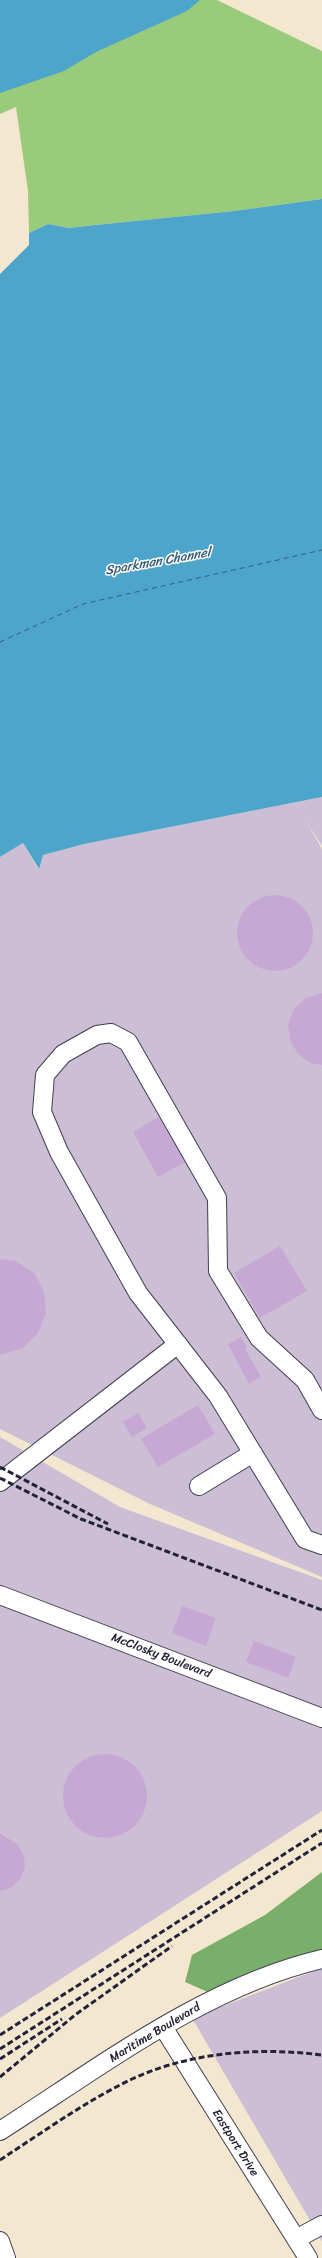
<!DOCTYPE html>
<style>
body{margin:0}
canvas{display:block;background:#f3e7cf}
</style>
<canvas width="322" height="2258"></canvas>
<script>
const c = document.querySelector('canvas').getContext('2d');
c.lineJoin = 'round';
function fill(path, color) {
  c.fillStyle = color;
  c.fill(path, 'evenodd');
}
function strokePath(path, color, width, dash) {
  c.strokeStyle = color;
  c.lineWidth = width;
  c.lineCap = dash ? 'butt' : 'round';
  c.setLineDash(dash || []);
  c.stroke(path);
}
function write(font, color, halo, rows, align = 'center') {
  c.font = font + ' Sriracha,sans-serif';
  c.lineWidth = 3;
  c.setLineDash([]);
  c.textBaseline = 'middle';
  c.strokeStyle = halo;
  c.fillStyle = color;
  for (const [text, x, y, turn = 0] of rows) {
    c.save();
    c.translate(x, y);
    c.rotate((+turn || 0) * Math.PI / 180);
    c.textAlign = isNaN(turn) ? turn : align;
    if (halo) c.strokeText(text, 0, 0);
    c.fillText(text, 0, 0);
    c.restore();
  }
}
const industrial = new Path2D(`
 M322,797V846L306,821L322,849V1577L150,1504L0,1429V857L23,843L38,869L43,855L84,844Z
 M0,1437L120,1507L322,1580V1811L0,2018Z
 M322,1968V2241L192,2018Z`);
const green = new Path2D(`
 M0,0H217L322,51V199L234,211L95,225L69,228L48,224L29,233L28,191L16,107L0,114Z`);
const forest = new Path2D(`
 M322,1872V1951L210,1993L185,1982L192,1955L265,1915Z`);
const water = new Path2D(`
 M0,0H200L187,11L96,52L64,71L0,93Z
 M322,199V797L84,844L43,855L39,869L23,843L0,857V274L29,245V233L48,224L69,228L95,225L234,211Z`);
const ferry = new Path2D(`
 M0,642L83,604L322,550`);
const building = new Path2D(`
 M237 933a38 38 0 1 1 76 0a38 38 0 1 1-76 0Z
 M322,993V1065L311,1063L298,1054L290,1040L288,1024L294,1009L306,998Z
 M159,1117L185,1162L158,1177L133,1132Z
 M280,1246L307,1291L260,1318L234,1273Z
 M0,1259L16,1261L34,1273L44,1292L46,1313L38,1333L23,1348L0,1355Z
 M241,1337L247,1347L245,1349L261,1377L249,1384L228,1344Z
 M198,1405L215,1434L158,1467L141,1439Z
 M138,1413L147,1428L132,1437L123,1422Z
 M182,1606L216,1618L206,1646L172,1633Z
 M254,1641L296,1657L288,1678L246,1662Z
 M63 1796a42 42 0 1 1 84 0a42 42 0 1 1-84 0Z
 M0,1833L18,1845L24,1856L25,1868L20,1879L11,1888L0,1891Z`);
const minor = new Path2D(`
 M322,1410L305,1380L259,1338L218,1271L217,1198L128,1042L111,1033L97,1035L63,1054L45,1075L42,1112L59,1152L138,1293L218,1396L305,1539L322,1545
 M0,1482L178,1344
 M199,1486L253,1453
 M0,1595L322,1718
 M163,2027L308,2258
 M0,2131C100,2067 206,1986 322,1959
 M296,2239L322,2225
 M0,2241L6,2258`);
const rail = new Path2D(`
 M0,1467L108,1524
 M0,1478L81,1519L322,1610
 M0,2035L322,1830
 M0,2049L322,1843
 M0,2059L62,2019
 M0,2077L75,2015L172,1946
 M0,2160C43,2132 86,2101 132,2079C191,2052 258,2047 322,2055`);
const streetNames = [
 ["McClosky Boulevard",161,1656,21],
 ["Maritime Boulevard",155,2033,-31],
 ["Eastport Drive",235,2143,58]
];
const waterNames = [
 ["Sparkman Channel",158,562,-10]
];
fill(industrial, '#ccbed4');
fill(green, '#99cb7b');
fill(forest, '#7aaf6b');
fill(water, '#4ea5cb');
strokePath(ferry, '#365d7c', 1, [5, 4]);
fill(building, '#c7a8d5');
strokePath(minor, '#414051', 20);
strokePath(minor, '#fff', 18);
strokePath(rail, '#22223b', 3, [6, 3]);
write('12px', '#22223b', '#fdfcf7', streetNames);
write('italic 13px', '#365d7c', '#fdfcf7', waterNames);
</script>
